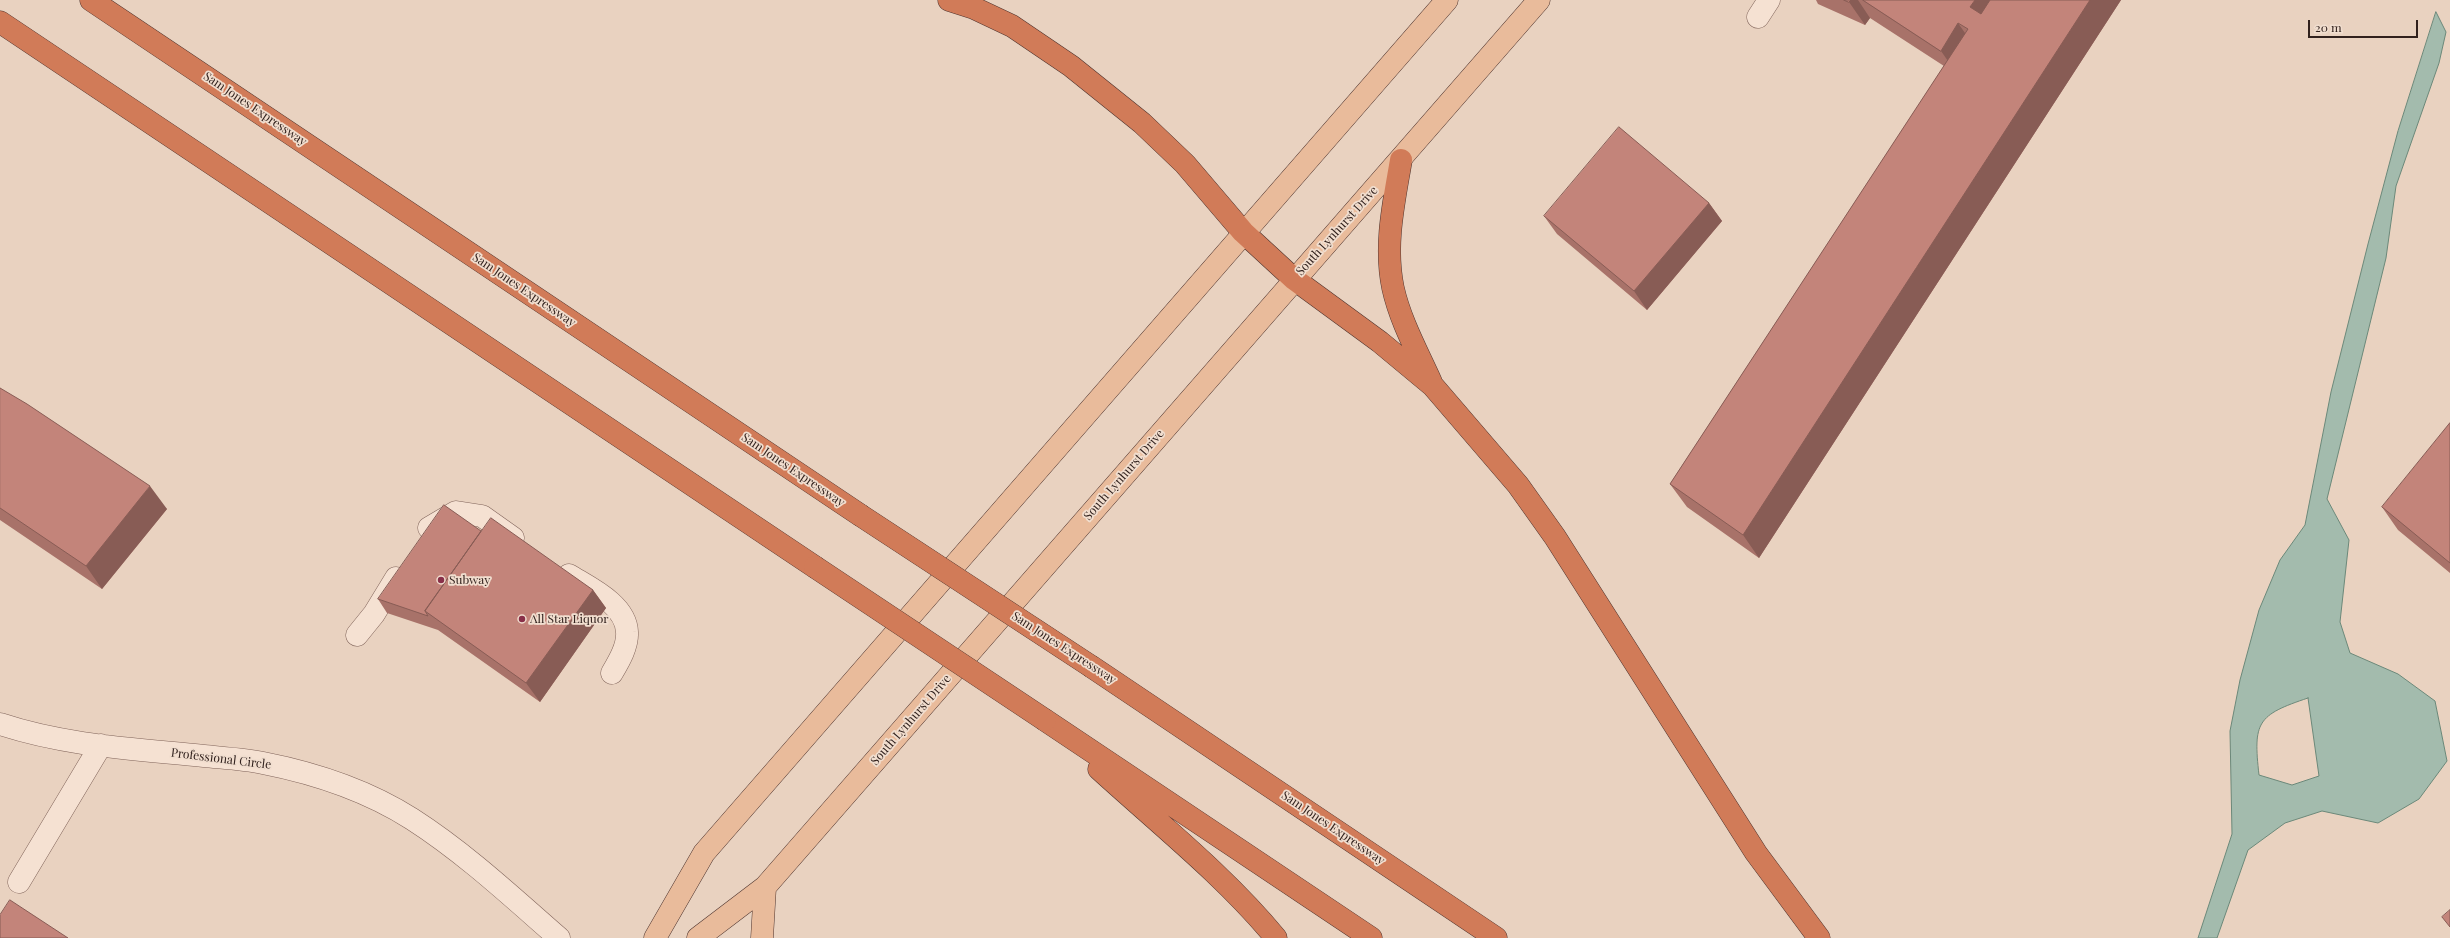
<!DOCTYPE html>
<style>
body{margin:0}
#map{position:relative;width:2450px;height:938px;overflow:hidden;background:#e9d2c0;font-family:"Playfair Display",serif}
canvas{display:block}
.scale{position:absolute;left:2308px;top:20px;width:110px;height:18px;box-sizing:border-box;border:2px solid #31211d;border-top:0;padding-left:5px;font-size:12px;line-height:14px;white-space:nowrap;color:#31211d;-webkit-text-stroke:3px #f1decf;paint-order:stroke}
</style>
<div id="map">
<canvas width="2450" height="938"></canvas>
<div class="scale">20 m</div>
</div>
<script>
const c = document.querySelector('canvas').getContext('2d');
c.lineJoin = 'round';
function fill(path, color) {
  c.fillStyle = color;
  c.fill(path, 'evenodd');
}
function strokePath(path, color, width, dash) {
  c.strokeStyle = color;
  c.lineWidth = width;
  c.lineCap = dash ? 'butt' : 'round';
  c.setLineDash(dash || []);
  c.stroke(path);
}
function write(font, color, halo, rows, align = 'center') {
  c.font = font + ' "Playfair Display",serif';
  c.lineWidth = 3.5;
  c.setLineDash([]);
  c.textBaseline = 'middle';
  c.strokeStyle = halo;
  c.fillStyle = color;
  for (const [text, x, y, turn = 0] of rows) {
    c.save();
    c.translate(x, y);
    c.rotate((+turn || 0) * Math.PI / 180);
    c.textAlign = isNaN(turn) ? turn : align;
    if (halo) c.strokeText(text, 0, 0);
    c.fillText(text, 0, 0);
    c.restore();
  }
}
const water = new Path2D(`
 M2436,12L2446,32L2439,63L2396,186L2386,258L2327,499L2349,540L2340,622L2350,653L2398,674L2435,701L2447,761L2419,799L2378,823L2322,811L2285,823L2248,850L2217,938H2198L2232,834L2230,731L2240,680L2259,610L2280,560L2305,525L2331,392L2368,244L2398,131ZM2308,698L2319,776L2292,785L2259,775C2253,722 2257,715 2308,698Z`);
const minor = new Path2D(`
 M1758,17L1769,0
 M429,528L456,512L482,516L513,538
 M569,575C588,587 626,604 627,632C628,646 619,661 612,673
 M357,635L374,614L396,578
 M0,724C66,746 136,749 204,756C224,758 244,759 263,763C314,773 368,791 412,819C465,853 512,897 559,938
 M19,882L101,745`);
const major = new Path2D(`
 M655,938L704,853L1447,0
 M698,938L765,887L1539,0
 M762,938L765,887`);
const highway = new Path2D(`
 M91,0L860,515
 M949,0L974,8L1012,26L1071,66L1142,123L1185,164L1243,232L1294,279L1380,342L1433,386L1518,485L1555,537L1756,853L1819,938
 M0,22L815,567
 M1401,160C1394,202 1384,245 1393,288C1400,320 1417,351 1431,382
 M1092,667L1496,938
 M1045,720L1371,938
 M1099,769C1158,823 1225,876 1276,938`);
const highwayBridge = new Path2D(`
 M860,515L1092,667
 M815,567L1045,720`);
const wall = new Path2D(`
 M1816,0H2121L1759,558L1687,507L1670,484L1944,66L1870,18L1865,25L1818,4Z
 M1709,203L1722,221L1647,310L1557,234L1544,216Z
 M0,388L167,509L102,589L0,520Z
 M2450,423V573L2398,530L2382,507Z
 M481,531L593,590L606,608L540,702L438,630L387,613L378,599Z`);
const shadedWall = new Path2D(`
 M1851,0H1858L1870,18L1865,25L1849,2Z
 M1975,0H2001L1986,30L1970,7Z
 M2090,0H2121L1759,558L1743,535Z
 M1958,23L1974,46L1957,74L1941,51Z
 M1709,203L1722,221L1647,310L1634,291Z
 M150,486L167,509L102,589L86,566Z
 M593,590L606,608L540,702L526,683Z`);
const building = new Path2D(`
 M1844,0H1851L1849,2Z
 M1863,0H1975L1970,7L1981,14L1990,0H2090L1743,535L1670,484L1968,29L1958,23L1941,51Z
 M1619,127L1709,203L1634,291L1544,216Z
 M0,388L27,404L150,486L86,566L0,508Z
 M2450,423V563L2382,507Z
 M444,505L481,531L425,611L428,616L378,599Z
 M491,518L593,590L526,683L425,611Z
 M10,900L68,938H0V915Z
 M2450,910V927L2442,917Z`);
const markers = [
 [441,580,4,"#893049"],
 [522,619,4,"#893049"]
];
const streetNames = [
 ["Sam Jones Expressway",255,109,34],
 ["South Lynhurst Drive",1337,231,-48],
 ["Sam Jones Expressway",524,290,34],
 ["Sam Jones Expressway",793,470,34],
 ["South Lynhurst Drive",1124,475,-49],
 ["Sam Jones Expressway",1064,648,33],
 ["South Lynhurst Drive",911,720,-49],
 ["Professional Circle",221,759,7],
 ["Sam Jones Expressway",1333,828,34]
];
const poiNames = [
 ["Subway",449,580],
 ["All Star Liquor",530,619]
];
fill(water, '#a3bbad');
strokePath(water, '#6b8879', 1);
strokePath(minor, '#80645a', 23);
strokePath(major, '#4e342e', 23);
strokePath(highway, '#4e342e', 23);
strokePath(minor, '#f5e1d2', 22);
strokePath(major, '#e9bb9b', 22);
strokePath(highway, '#d17b58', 22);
strokePath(highwayBridge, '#4e342e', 23, []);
strokePath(highwayBridge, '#d17b58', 22);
fill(wall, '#a87269');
fill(shadedWall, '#885c55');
fill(building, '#c3847a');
strokePath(building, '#885c55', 1);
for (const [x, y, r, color] of markers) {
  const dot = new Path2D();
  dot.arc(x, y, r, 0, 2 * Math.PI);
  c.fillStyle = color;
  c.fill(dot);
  strokePath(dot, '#f1decf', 1.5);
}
write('12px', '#31211d', '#f1decf', streetNames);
write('12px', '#31211d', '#f1decf', poiNames, 'left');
</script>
